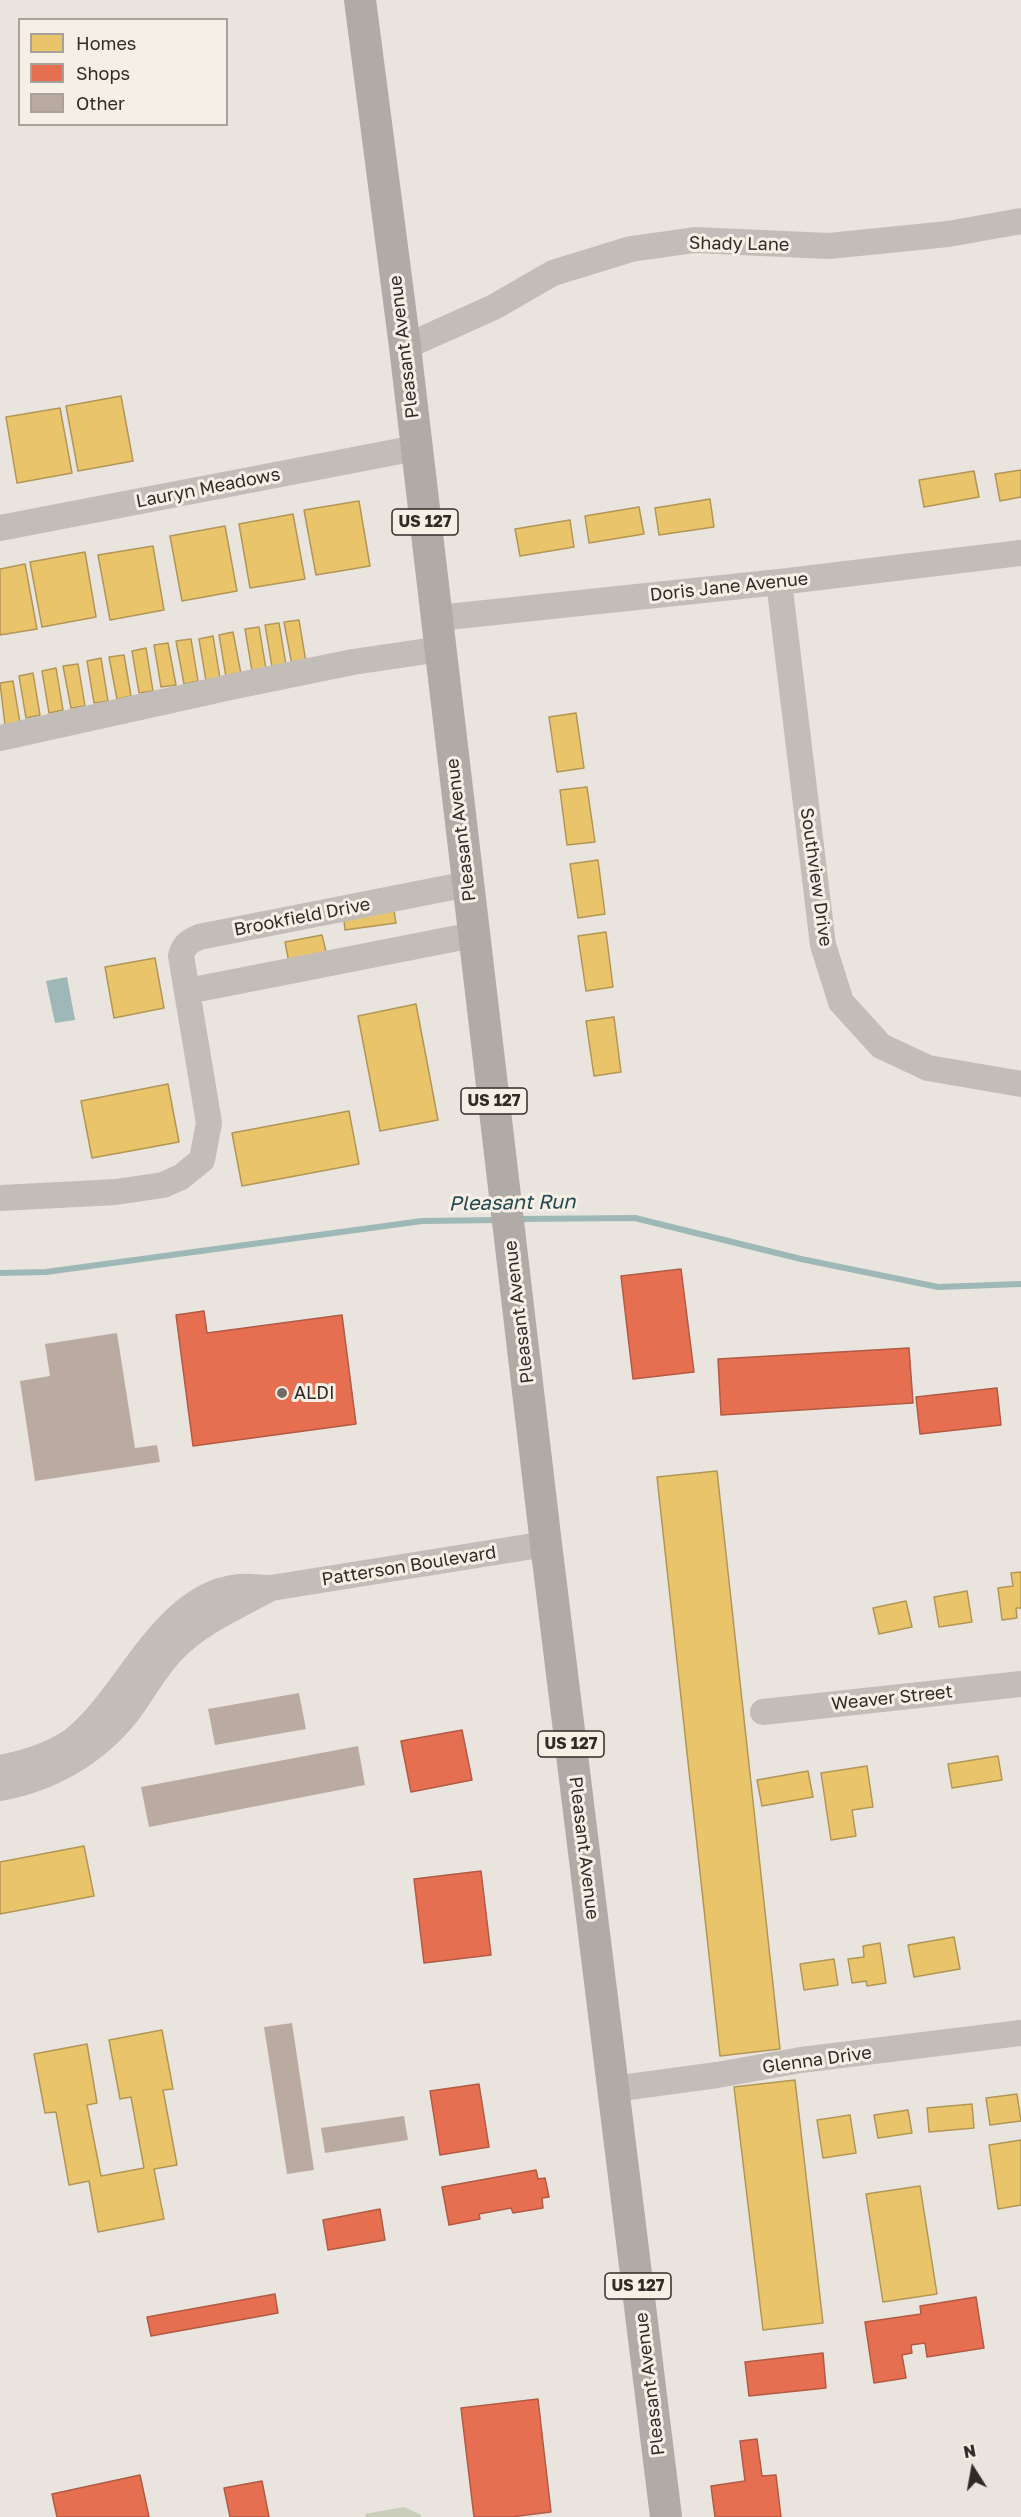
<!DOCTYPE html>
<style>
body{margin:0}
#map{position:relative;width:1021px;height:2517px;overflow:hidden;background:#eae4de;font-family:"Golos Text",sans-serif}
canvas{display:block}
.legend{position:absolute;left:18px;top:18px;width:210px;height:108px;box-sizing:border-box;background:#f6efe6;border:2px solid #a8a09a;margin:0;padding:8px 10px;list-style:none;font-size:18px;color:#322a27}
.legend li{display:flex;align-items:center;gap:12px;height:30px}
.legend b{width:30px;border:2px solid #a8a09a}
.north{position:absolute;left:943px;top:2439px;width:60px;height:60px;-webkit-text-stroke:4px #f6efe6;paint-order:stroke;rotate:349deg;font-size:16px;font-weight:700;line-height:24px;text-align:center;color:#322a27}
.north::after{content:'';display:block;margin:auto;width:21px;height:27px;background:#322a27;clip-path:polygon(50% 0,100% 100%,50% 72%,0 100%)}
</style>
<div id="map">
<canvas width="1021" height="2517"></canvas>
<ul class="legend">
<li><b style="height:16px;background:#e9c46a"></b>Homes</li>
<li><b style="height:16px;background:#e76f51"></b>Shops</li>
<li><b style="height:16px;background:#bbaaa2"></b>Other</li>
</ul>
<div class="north">N</div>
</div>
<script>
const c = document.querySelector('canvas').getContext('2d');
c.lineJoin = 'round';
function fill(path, color) {
  c.fillStyle = color;
  c.fill(path, 'evenodd');
}
function strokePath(path, color, width, dash) {
  c.strokeStyle = color;
  c.lineWidth = width;
  c.lineCap = dash ? 'butt' : 'round';
  c.setLineDash(dash || []);
  c.stroke(path);
}
function write(font, color, halo, rows, align = 'center') {
  c.font = font + ' "Golos Text",sans-serif';
  c.lineWidth = 6;
  c.setLineDash([]);
  c.textBaseline = 'middle';
  c.strokeStyle = halo;
  c.fillStyle = color;
  for (const [text, x, y, turn = 0] of rows) {
    c.save();
    c.translate(x, y);
    c.rotate((+turn || 0) * Math.PI / 180);
    c.textAlign = isNaN(turn) ? turn : align;
    if (halo) c.strokeText(text, 0, 0);
    c.fillText(text, 0, 0);
    c.restore();
  }
}
const green = new Path2D(`
 M404,2507L421,2515V2517H366L365,2514Z`);
const water = new Path2D(`
 M67,977L75,1020L55,1023L46,981Z`);
const homes = new Path2D(`
 M121,396L133,461L78,471L66,406Z
 M60,408L72,473L17,483L6,417Z
 M1021,470V497L1000,501L995,474Z
 M974,471L979,497L924,507L919,480Z
 M710,499L714,527L659,535L655,508Z
 M359,501L370,566L316,575L304,510Z
 M639,507L644,534L589,543L585,516Z
 M293,514L305,579L250,588L239,524Z
 M570,520L574,547L520,556L515,529Z
 M225,526L237,591L182,601L170,536Z
 M153,546L164,610L110,620L98,555Z
 M85,552L96,617L42,627L30,562Z
 M25,564L37,629L0,635V569Z
 M299,620L306,662L292,665L284,622Z
 M279,623L286,665L272,667L265,625Z
 M259,627L266,669L252,671L245,629Z
 M233,632L241,674L226,677L219,635Z
 M213,636L220,678L206,681L199,639Z
 M191,639L198,681L184,684L176,641Z
 M168,643L176,685L161,687L154,645Z
 M146,648L153,691L139,693L132,651Z
 M124,655L131,696L117,699L109,657Z
 M101,658L108,701L94,703L87,661Z
 M78,664L85,706L71,708L63,666Z
 M56,668L63,710L49,713L42,671Z
 M33,673L40,715L26,718L19,676Z
 M13,681L20,723L5,725L0,683Z
 M576,713L584,768L557,772L549,717Z
 M587,787L595,842L567,845L560,790Z
 M598,860L605,914L578,918L570,864Z
 M393,905L396,923L345,930L343,911Z
 M606,932L613,987L586,991L578,936Z
 M322,935L327,956L289,963L285,942Z
 M155,958L164,1008L114,1018L105,967Z
 M416,1004L438,1120L380,1131L358,1016Z
 M614,1017L621,1072L594,1076L586,1021Z
 M168,1084L179,1142L92,1158L81,1101Z
 M349,1111L359,1164L242,1186L232,1133Z
 M717,1471L780,2049L720,2056L657,1477Z
 M1021,1572V1608H1016L1017,1618L1002,1620L998,1588L1013,1586L1011,1573Z
 M967,1591L972,1622L939,1627L934,1597Z
 M906,1601L912,1627L879,1634L873,1608Z
 M998,1756L1002,1780L952,1788L948,1764Z
 M867,1766L873,1807L852,1810L856,1836L831,1840L821,1773Z
 M808,1771L813,1797L762,1806L757,1780Z
 M84,1846L94,1896L0,1914V1862Z
 M954,1937L960,1969L914,1977L908,1945Z
 M880,1943L886,1983L867,1986L866,1981L852,1983L848,1959L864,1957L863,1946Z
 M834,1959L838,1985L804,1990L800,1964Z
 M162,2030L173,2089L163,2090L177,2165L154,2169L164,2219L98,2232L89,2181L69,2185L56,2112L45,2113L34,2054L87,2044L97,2103L87,2105L101,2176L144,2168L131,2097L120,2099L109,2040Z
 M795,2080L823,2323L763,2330L734,2087Z
 M1017,2094L1021,2121L990,2125L986,2098Z
 M972,2104L974,2128L929,2132L927,2108Z
 M908,2110L912,2133L878,2138L874,2115Z
 M850,2115L856,2153L823,2158L817,2120Z
 M1021,2140V2205L998,2209L989,2145Z
 M920,2186L937,2294L883,2302L866,2194Z`);
const shops = new Path2D(`
 M681,1269L694,1372L633,1379L621,1276Z
 M204,1311L207,1333L342,1315L356,1424L193,1446L176,1315Z
 M909,1348L913,1403L721,1415L718,1359Z
 M997,1388L1001,1425L920,1434L916,1397Z
 M462,1730L472,1780L411,1792L401,1741Z
 M481,1871L491,1955L424,1963L414,1879Z
 M479,2084L489,2147L440,2155L430,2091Z
 M536,2170L538,2179L545,2178L549,2197L542,2198L543,2208L513,2213L511,2208L479,2214L480,2219L449,2225L442,2187Z
 M380,2209L385,2240L328,2250L323,2220Z
 M275,2294L278,2313L151,2336L147,2317Z
 M976,2297L984,2348L927,2357L925,2343L911,2345L912,2353L902,2355L906,2378L874,2383L865,2322L921,2314L920,2306Z
 M823,2353L826,2388L749,2396L745,2362Z
 M538,2399L551,2512L511,2517H474L461,2408Z
 M757,2439L762,2476L776,2475L781,2517H715L711,2486L745,2481L740,2441Z
 M140,2475L149,2517H57L52,2494Z
 M262,2481L269,2517H230L224,2488Z`);
const stream = new Path2D(`
 M516,1219L635,1218L801,1259L938,1287L1021,1284
 M0,1273L46,1272L422,1221L500,1220`);
const building = new Path2D(`
 M117,1333L135,1448L157,1445L160,1462L35,1481L20,1381L50,1376L45,1344Z
 M299,1693L306,1729L215,1745L208,1709Z
 M358,1746L365,1785L149,1827L141,1787Z
 M292,2023L314,2170L287,2174L264,2027Z
 M404,2116L408,2140L325,2153L321,2128Z`);
const minor = new Path2D(`
 M405,347L494,307L553,273L631,249L695,240L829,246L948,234L1021,221
 M0,528L416,448
 M779,582L823,945L841,1002L881,1046L928,1068L1021,1084
 M438,618L779,582L1021,553
 M0,738L235,686L353,662L441,649
 M188,991L473,935
 M0,1198L116,1192L163,1185L181,1177L202,1160L209,1123L181,956C184,945 188,942 199,937L468,884
 M763,1712L1021,1684
 M0,1768C25,1763 52,1755 73,1740C128,1697 162,1595 239,1587C249,1586 261,1588 271,1588L546,1544
 M0,1788C50,1779 96,1753 128,1712C143,1692 156,1667 174,1649C202,1621 237,1607 271,1588
 M614,2089L717,2075L801,2060L1021,2033`);
const major = new Path2D(`
 M360,0L405,347L546,1544L666,2517`);
const markers = [
 [282,1393,6,"#726b67"]
];
const shields = [
 [425,522,66],
 [494,1101,66],
 [571,1744,66],
 [638,2286,66]
];
const shieldNames = [
 ["US 127",425,522],
 ["US 127",494,1101],
 ["US 127",571,1744],
 ["US 127",638,2286]
];
const streetNames = [
 ["Shady Lane",739,244,1],
 ["Pleasant Avenue",404,347,-97],
 ["Lauryn Meadows",208,488,-11],
 ["Doris Jane Avenue",729,587,-6],
 ["Pleasant Avenue",461,830,-97],
 ["Southview Drive",816,877,82],
 ["Brookfield Drive",302,917,-11],
 ["Pleasant Avenue",519,1312,-97],
 ["Patterson Boulevard",409,1566,-9],
 ["Weaver Street",892,1698,-6],
 ["Pleasant Avenue",584,1848,83],
 ["Glenna Drive",817,2060,-8],
 ["Pleasant Avenue",650,2384,-97]
];
const poiNames = [
 ["ALDI",294,1393]
];
const waterNames = [
 ["Pleasant Run",512,1203,-1]
];
fill(green, '#cacdba');
fill(water, '#9eb8b8');
fill(homes, '#e9c46a');
strokePath(homes, '#b29656', 1.5);
fill(shops, '#e76f51');
strokePath(shops, '#b15a44', 1.5);
strokePath(stream, '#9eb8b8', 6);
fill(building, '#bbaaa2');
strokePath(minor, '#c2bdb8', 26);
strokePath(major, '#b1aba7', 32);
for (const [x, y, r, color] of markers) {
  const dot = new Path2D();
  dot.arc(x, y, r, 0, 2 * Math.PI);
  c.fillStyle = color;
  c.fill(dot);
  strokePath(dot, '#f6efe6', 2);
}
for (const [x, y, w] of shields) {
  const box = new Path2D();
  box.roundRect(x - w / 2, y - 13, w, 26, 4.5);
  c.fillStyle = '#f6efe6';
  c.fill(box);
  strokePath(box, '#322a27', 1.5);
}
write('bold 16px', '#322a27', null, shieldNames);
write('18px', '#322a27', '#f6efe6', streetNames);
write('18px', '#322a27', '#f6efe6', poiNames, 'left');
write('italic 20px', '#224a4e', '#f6efe6', waterNames);
</script>
